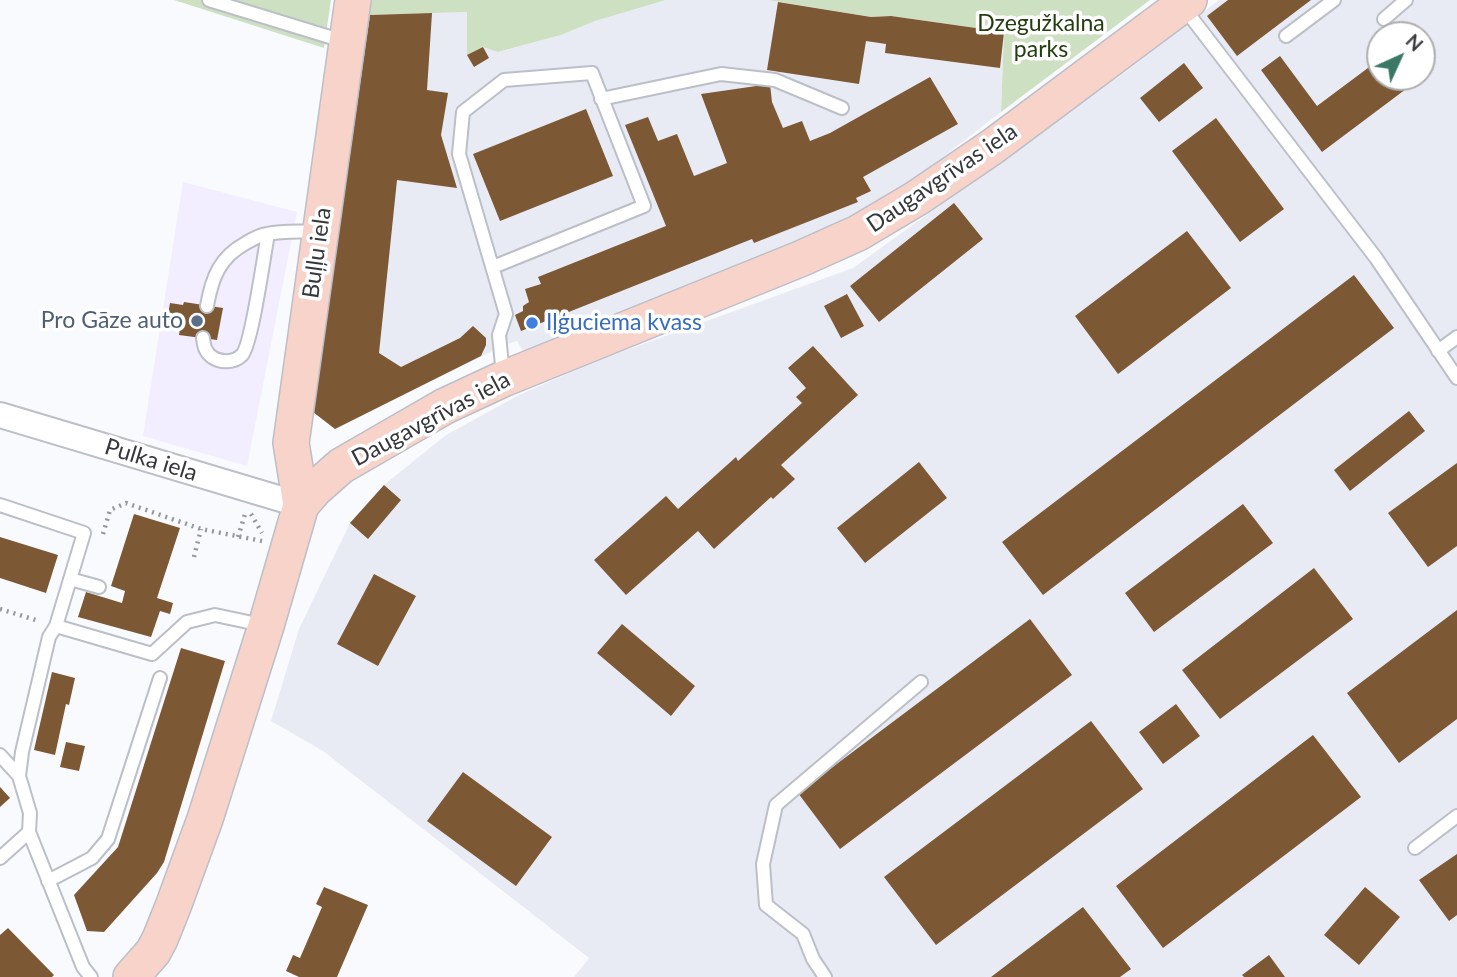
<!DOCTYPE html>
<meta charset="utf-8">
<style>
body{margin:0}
#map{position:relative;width:1457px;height:977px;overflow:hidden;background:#f9fafe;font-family:Lato,sans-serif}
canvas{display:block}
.north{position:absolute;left:1366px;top:21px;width:70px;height:70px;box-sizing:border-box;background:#fff;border:2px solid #afafb0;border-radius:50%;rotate:45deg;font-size:19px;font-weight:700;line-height:28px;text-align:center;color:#36373a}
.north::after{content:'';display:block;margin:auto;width:24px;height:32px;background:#3a7865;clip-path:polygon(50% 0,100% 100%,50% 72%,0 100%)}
</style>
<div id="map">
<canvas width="1457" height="977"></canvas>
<div class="north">N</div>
</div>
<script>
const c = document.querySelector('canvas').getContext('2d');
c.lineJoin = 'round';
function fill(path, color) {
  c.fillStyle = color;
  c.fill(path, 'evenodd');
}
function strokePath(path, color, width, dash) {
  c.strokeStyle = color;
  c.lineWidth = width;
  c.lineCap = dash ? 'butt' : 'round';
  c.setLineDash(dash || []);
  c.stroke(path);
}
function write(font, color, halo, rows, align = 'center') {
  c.font = font + ' Lato,sans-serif';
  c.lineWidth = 7;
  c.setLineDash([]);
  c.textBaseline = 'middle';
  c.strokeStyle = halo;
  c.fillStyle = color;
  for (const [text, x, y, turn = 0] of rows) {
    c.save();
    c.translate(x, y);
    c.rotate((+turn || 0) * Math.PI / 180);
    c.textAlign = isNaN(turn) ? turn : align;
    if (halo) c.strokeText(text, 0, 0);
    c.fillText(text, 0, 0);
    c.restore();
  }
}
const commercial = new Path2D(`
 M183,182L297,212L247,466L143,436Z`);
const built = new Path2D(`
 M666,0H768L871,17L891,16L1004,32L1001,112L935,163L864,211L795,244L526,356L517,341L507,344L403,394L335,429L313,412L370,15L467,12L468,54L483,47L499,52L561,35L595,21Z
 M1219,0H1457V977H574L589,958L323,751L271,721L299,629L350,523L384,485L446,435L519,395L599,360L853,268L1128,70ZM1380,35H1422V77H1380Z`);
const green = new Path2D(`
 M174,0H331L324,48Z
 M369,0H666L595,21L561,35L498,52L483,47L467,55V12L370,15Z
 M768,0H1150L1001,112L1004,32L891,16L871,17Z`);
const building = new Path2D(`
 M1228,0H1311L1237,56L1207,16Z
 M778,2L871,17L891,16L1004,32L1000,68L885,53L886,44L866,41L859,84L767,70Z
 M432,13L427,90L448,93L441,135L457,188L397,180L379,353L401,367L460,338L473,326L486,338V345L481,356L335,429L313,412L370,15Z
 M483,47L489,58L474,67L467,55Z
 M1280,56L1317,106L1380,59V77H1422L1322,152L1261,70Z
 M1184,63L1203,88L1159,122L1140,98Z
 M930,77L958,124L863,177L871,191L856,198L858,202L754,243L752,239L521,331L515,315L523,311V306L529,302L525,289L541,284L538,277L666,226L625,125L648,117L658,141L677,134L694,176L727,163L701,94L770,84L772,102L783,128L802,121L810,141L830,133Z
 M586,109L613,176L500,221L473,154Z
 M1216,118L1284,209L1240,242L1172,151Z
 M954,203L983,239L879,322L850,286Z
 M1187,231L1231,288L1118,374L1075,316Z
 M1354,275L1394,328L1043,595L1002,542Z
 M847,294L864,326L841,338L824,306Z
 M184,302L223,308L217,340L179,335L181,322L167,320L170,303L183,305Z
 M813,346L858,395L781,465L795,479L773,499L771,497L714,549L698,531L626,595L594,560L666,496L678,509L736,457L738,461L802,403L796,397L806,388L788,368Z
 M1409,411L1425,431L1350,491L1334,470Z
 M919,462L947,498L865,563L837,528Z
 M1457,463V546L1428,567L1388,513Z
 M384,485L401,500L368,539L350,523Z
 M1243,504L1273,543L1154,632L1125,593Z
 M134,514L180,528L157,598L173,603L170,614L160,611L151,637L78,617L86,592L122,603L125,591L111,586Z
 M0,537L58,555L46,593L0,578Z
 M1314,568L1353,619L1220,719L1182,670Z
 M374,574L416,596L378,666L337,644Z
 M1457,610V719L1399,763L1347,693Z
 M1030,619L1072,675L840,849L798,793Z
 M622,624L695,686L671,716L597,653Z
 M181,648L225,661L164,862L157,873L104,932L87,931L74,895L118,847Z
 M52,672L75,678L69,705L66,704L55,755L34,750Z
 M1176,704L1200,736L1163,764L1139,732Z
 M1091,721L1143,789L936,945L884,877Z
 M1313,735L1361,797L1163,948L1116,886Z
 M66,742L85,746L79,771L60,767Z
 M463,772L552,837L516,886L427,821Z
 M0,787L10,798L0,807Z
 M1457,854V915L1449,921L1419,880Z
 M324,887L368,905L337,977H299L286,971L293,955L300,958L322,907L316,904Z
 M1365,887L1400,917L1359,965L1324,935Z
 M1083,907L1131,969L1120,977H991Z
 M8,928L54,975L52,977H0V935Z
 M1269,955L1285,977H1244L1242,975Z`);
const path = new Path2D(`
 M251,514L262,533
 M103,534L110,510L126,503L201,529L262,541
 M238,537L246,511
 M194,557L201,529
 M0,609L39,621`);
const lane = new Path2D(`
 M209,0L343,41
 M1184,8L1376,258L1457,378
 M1384,19L1406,0
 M1286,36L1334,0
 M601,99L721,74L775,80L842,108
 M493,267L644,206L592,73L504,80L463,112L459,154L506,314L499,335L503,375
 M207,306C212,277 220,257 246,243C253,239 259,235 267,234C283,231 300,232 317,231
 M203,338C204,346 205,352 212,357C221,363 234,363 242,355C252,344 264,254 268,234
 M1438,351L1457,337
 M0,505L84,533L56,626L49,637L22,752L19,776L30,813L29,832L83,967L91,977
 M70,579L99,587
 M56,626L152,654L187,622L215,615L262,625
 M0,755L19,776
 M1415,848L1457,816
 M0,858L29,832
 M48,881L92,858L108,839L160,678
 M825,977L813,959L803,934L766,905L763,864L776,805L921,682`);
const street = new Path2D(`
 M0,415L301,505`);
const secondary = new Path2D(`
 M301,505L291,443L353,0
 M131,977L153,952L160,939L174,904L205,819L266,626L301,505L315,489L341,466L445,406L503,379L800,259L858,233L917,198L992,147L1189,0`);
const markers = [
 [197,321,7,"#5c6f8a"],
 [532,323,7,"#3f7fe0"]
];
const parkNames = [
 ["Dzegužkalna",1041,24],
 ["parks",1041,50]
];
const streetNames = [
 ["Daugavgrīvas iela",942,178,-34],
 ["Buļļu iela",317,253,-82],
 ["Daugavgrīvas iela",431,419,-28],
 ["Pulka iela",151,460,17]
];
const serviceNames = [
 ["Pro Gāze auto",183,321]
];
const shopNames = [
 ["Iļģuciema kvass",546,323]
];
fill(commercial, '#f2edff');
fill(built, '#e8ebf4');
fill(green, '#cde0c2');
fill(building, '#7d5835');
strokePath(lane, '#bcbfc7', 16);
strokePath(street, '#bcbfc7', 28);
strokePath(secondary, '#bcbfc7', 38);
strokePath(path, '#96979a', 4.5, [2, 5]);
strokePath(lane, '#fff', 12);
strokePath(street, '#fff', 24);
strokePath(secondary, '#f7d3ca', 35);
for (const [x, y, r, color] of markers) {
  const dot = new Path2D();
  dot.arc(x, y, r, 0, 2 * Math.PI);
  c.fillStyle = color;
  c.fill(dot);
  strokePath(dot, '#fff', 2.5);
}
write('23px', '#233e0e', '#fff', parkNames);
write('23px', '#36373a', '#fff', streetNames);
write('23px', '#4e5e75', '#fff', serviceNames, 'right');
write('23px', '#366cbe', '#fff', shopNames, 'left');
</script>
